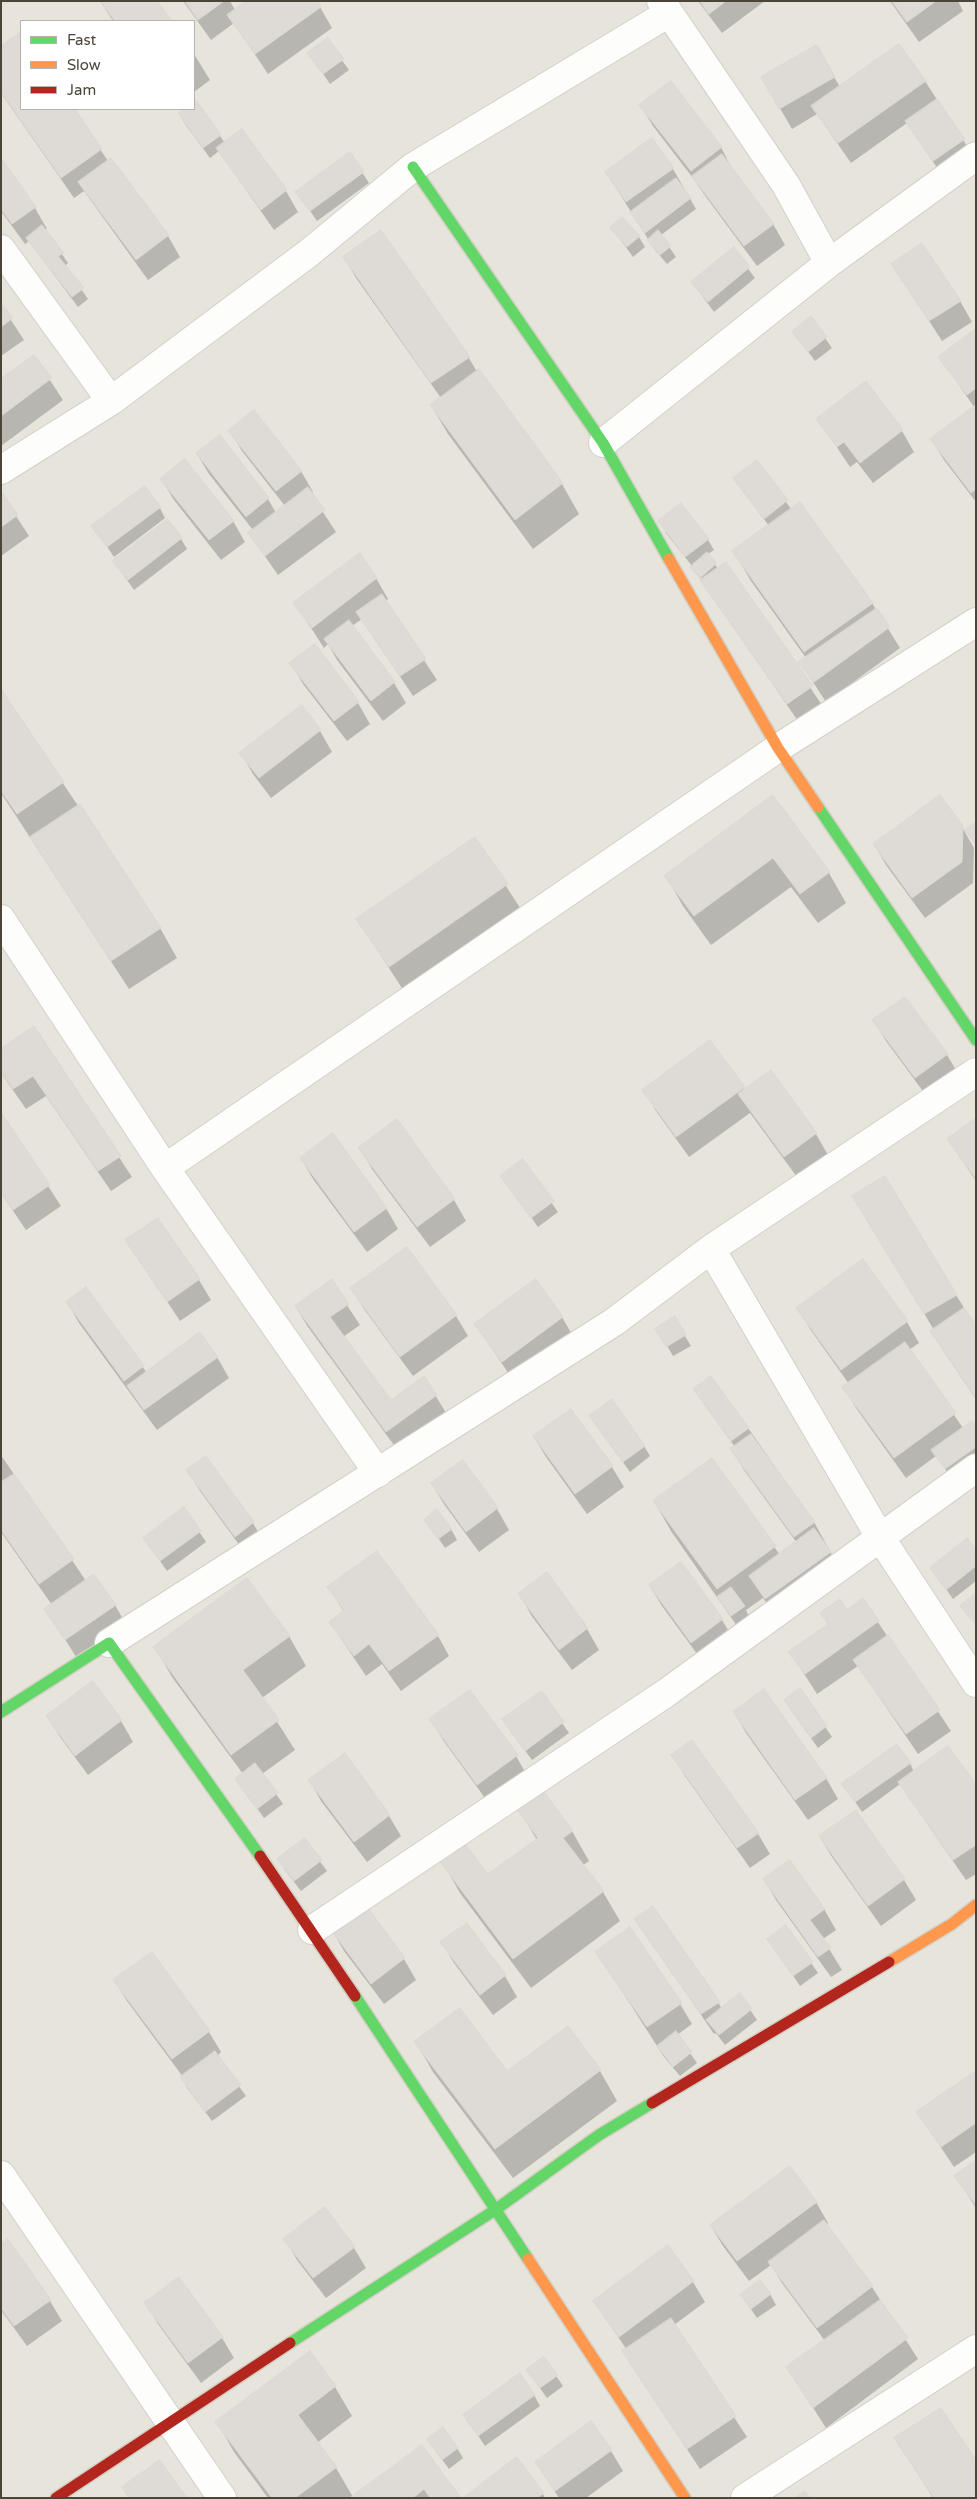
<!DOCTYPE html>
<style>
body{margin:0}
#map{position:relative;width:977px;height:2499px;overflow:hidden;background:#f4f2ee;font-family:"Varela Round",sans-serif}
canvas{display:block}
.frame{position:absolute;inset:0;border:2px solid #4b4439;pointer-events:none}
.legend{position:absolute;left:20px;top:20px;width:175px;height:90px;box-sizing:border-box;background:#fff;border:1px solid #b7b4b0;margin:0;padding:6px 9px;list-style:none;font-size:15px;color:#4b4439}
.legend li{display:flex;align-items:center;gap:10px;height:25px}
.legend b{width:25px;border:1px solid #b7b4b0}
</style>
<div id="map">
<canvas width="977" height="2499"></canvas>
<div class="frame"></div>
<ul class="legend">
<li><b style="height:6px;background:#63d668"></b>Fast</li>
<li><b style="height:6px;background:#ff974d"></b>Slow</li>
<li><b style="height:6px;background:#b3261e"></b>Jam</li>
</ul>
</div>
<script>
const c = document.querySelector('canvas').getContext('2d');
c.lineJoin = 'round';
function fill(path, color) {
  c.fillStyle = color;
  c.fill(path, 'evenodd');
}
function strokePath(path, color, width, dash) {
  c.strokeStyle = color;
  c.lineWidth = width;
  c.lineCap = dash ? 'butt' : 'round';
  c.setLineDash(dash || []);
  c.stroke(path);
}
const residential = new Path2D(`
 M1,1H976V2498H1ZM21,21H194V109H21Z`);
const shadow = new Path2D(`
 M100,1H156L170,21H113Z
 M183,1H230L235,10L320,7L332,28L268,74L234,23L211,40Z
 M698,1H765L722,33Z
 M890,1H958L963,11L919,42Z
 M21,34V109H73L108,161L111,159L168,236L180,257L148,280L84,191L74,198L1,93V48Z
 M327,40L349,70L330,84L309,53Z
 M816,47L840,87L925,81L976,160L946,181L907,123L851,163L817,114L792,129L762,77Z
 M194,54L210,80L194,92Z
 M196,102L225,143L242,130L286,191L298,212L274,230L219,151L210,158L185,124L179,113L186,109H194Z
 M641,106L721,147L732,169L773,224L785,245L757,266L706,197L696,182L653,126Z
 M651,140L673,169L696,209L661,235L676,257L667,264L655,250L606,172Z
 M350,154L369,183L317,221L297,192Z
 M1,160L35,208L47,229L45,230L68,263L65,266L88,299L78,307L29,241L25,244L1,211Z
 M612,228L639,237L645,247L633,257Z
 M733,249L755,278L714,312L692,282Z
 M344,257L469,358L477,372L478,370L562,484L579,514L533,549L448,434L431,405L441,398L356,278Z
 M893,265L960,301L972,322L942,341Z
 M1,305L24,340L1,356Z
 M811,318L832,348L815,361L794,332Z
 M976,331V502L944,460L932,440L974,407L940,357Z
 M34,356L63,400L1,446V381Z
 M866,382L902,431L914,452L873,483L857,462L850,467L818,419Z
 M230,431L301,471L313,492L311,494L336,532L278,575L249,533L253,530L209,474L197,454L220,436L268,499L276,513L285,506L242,451Z
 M756,462L792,510L872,603L900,648L826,702L800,662L806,658L751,581L734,552L769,526L734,479Z
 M162,480L233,521L245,542L221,560L174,500Z
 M1,493L29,536L1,556Z
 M160,508L165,518L114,557L93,526Z
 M665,532L708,540L714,550L708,554L718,569L726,563L824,708L800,724L692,566Z
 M181,539L187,549L134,590L114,561Z
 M376,578L388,599L385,601L437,680L413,696L362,619L352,626L394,683L406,703L383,721L337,660L328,644L324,648L295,603Z
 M314,646L358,703L370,724L347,741L303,684L291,663Z
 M1,691L160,928L177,958L129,989L1,793Z
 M302,707L320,731L332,752L271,798L253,774L241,753Z
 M773,797L829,873L846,903L818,923L791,887L711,945L683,906L666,876Z
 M962,827L974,848L973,883L925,918L886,865L874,844Z
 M475,838L524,914L407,996L358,920Z
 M874,1021L947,1055L959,1075L928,1098L886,1041Z
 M34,1028L132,1177L111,1191L46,1096L26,1109L1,1073V1050Z
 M710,1042L745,1090L771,1072L816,1134L828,1155L797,1177L750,1113L689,1157L656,1111L644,1090Z
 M1,1114L61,1206L26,1230L1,1193Z
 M976,1119V1181L948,1139Z
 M396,1121L454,1200L466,1221L430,1247L372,1169L360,1148Z
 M301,1158L386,1208L398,1229L367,1252L313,1179Z
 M522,1161L558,1212L538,1227L502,1176Z
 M866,1217L956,1295L976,1327V1399L944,1352L932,1331L934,1330Z
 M127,1241L199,1280L211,1300L180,1321Z
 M863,1261L907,1322L919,1343L909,1350L963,1428L976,1429V1462L952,1479L936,1456L906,1478L856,1408L844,1387L849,1384L810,1329L798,1308Z
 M331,1281L360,1325L343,1337L391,1402L424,1377L448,1416L399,1452L308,1327L296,1307Z
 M352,1288L456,1316L468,1336L413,1376L364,1309Z
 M86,1289L147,1373L217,1357L229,1378L157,1430L79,1323L67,1302Z
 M562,1317L574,1338L514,1382L476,1324Z
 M674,1318L691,1346L673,1356L657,1329Z
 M701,1400L748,1428L814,1522L842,1573L778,1619L763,1598L746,1610L749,1617L737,1626L671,1531L654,1501L712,1460L780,1555L797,1543L744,1470L732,1449L735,1447Z
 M597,1426L644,1446L650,1456L630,1472Z
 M534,1437L612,1467L624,1487L587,1514L546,1457Z
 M1,1455L86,1581L115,1605L127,1626L78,1660L46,1609L52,1605L1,1532Z
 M206,1458L253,1523L265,1544L248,1557L200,1491L188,1471Z
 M462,1462L497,1509L509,1530L479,1552L444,1504L432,1484Z
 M184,1509L206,1542L167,1571L144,1538Z
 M426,1520L451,1529L457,1540L445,1548Z
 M976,1551V1581L953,1599L931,1568Z
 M547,1574L587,1629L599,1650L572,1670L531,1615L520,1594Z
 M650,1586L722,1620L734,1640L703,1662L662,1606Z
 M329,1587L438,1636L449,1656L401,1691L382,1664L366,1676L330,1622L344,1612Z
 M863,1600L951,1731L918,1754L858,1666L817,1694L790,1652L828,1625L822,1614L847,1612Z
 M289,1636L306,1666L262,1698L295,1750L262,1774L283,1804L264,1818L243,1789V1774L172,1677L155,1647Z
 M93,1683L121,1721L133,1742L88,1775L60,1737L48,1717Z
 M800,1690L832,1737L818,1748L791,1710Z
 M469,1692L516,1756L528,1777L490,1805L443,1740L431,1720Z
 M541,1693L569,1733L532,1760L510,1730Z
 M734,1712L826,1778L838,1799L808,1820L746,1733Z
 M692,1742L758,1834L770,1854L750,1868L685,1776L673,1755Z
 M344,1755L389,1816L401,1836L367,1862L321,1801L310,1781Z
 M910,1763L914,1772L976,1787V1874L966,1880L900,1784L862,1812L843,1784Z
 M520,1811L572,1831L589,1861L583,1865L603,1892L620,1921L531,1988L460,1893L443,1863L488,1876L537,1840Z
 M820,1837L904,1880L916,1900L881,1926L832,1857Z
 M304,1840L327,1871L301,1891L284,1869Z
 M764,1879L824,1909L836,1930L823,1939L842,1970L831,1977L776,1900Z
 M364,1906L404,1959L416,1980L384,2004L344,1951L332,1930Z
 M636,1919L718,2002L722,2009L740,1995L757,2020L725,2045L716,2033L714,2034Z
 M466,1925L505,1976L517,1997L493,2015L454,1963L442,1943Z
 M786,1927L818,1973L800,1986L775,1949Z
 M597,1952L680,2004L692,2024L677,2035L697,2063L680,2076L664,2057Z
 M115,1981L209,2032L221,2052L217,2056L246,2096L212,2121L187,2088L183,2077L127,2001Z
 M568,2028L600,2071L617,2101L513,2178L433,2072L416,2042L507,2073Z
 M976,2072V2152L954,2167L918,2113Z
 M976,2161V2208L956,2176Z
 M816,2202L828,2223L826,2225L872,2287L918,2359L826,2428L787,2367L825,2341L782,2283L771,2265L749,2281L723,2246L711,2226Z
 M325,2209L354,2248L366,2268L326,2298L297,2260L285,2239Z
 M1,2245L50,2301L62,2321L27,2346L1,2310Z
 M667,2247L693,2282L705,2302L674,2325L747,2437L700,2469L636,2372L624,2352L627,2350L594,2301Z
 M770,2294L776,2305L757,2318L742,2296Z
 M146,2303L222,2338L234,2358L201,2383L158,2324Z
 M310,2353L335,2387L352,2416L317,2443L336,2468L353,2497L422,2447L460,2498H268L234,2452L217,2422Z
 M544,2358L563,2386L547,2398L534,2380Z
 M534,2395L540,2406L485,2446L471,2425Z
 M896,2438L976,2498H933Z
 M457,2448L463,2458L449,2469L435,2450Z
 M611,2451L623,2471L586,2498H559L536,2462Z
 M543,2494L545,2498H465Z`);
const building = new Path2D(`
 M100,1H157L172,21H115Z
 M185,1H224L198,20Z
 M246,1H317L321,7L255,54L227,15Z
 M700,1H726L709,14Z
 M892,1H936L907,22Z
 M21,32V109H75L102,149L61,178L1,92V46Z
 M328,38L344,59L323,74L307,53Z
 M899,44L926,81L838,143L811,106Z
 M817,45L835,77L779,109L761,77Z
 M671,81L722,147L691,171L639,105Z
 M937,99L965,139L933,161L905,121Z
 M196,100L221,135L203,148L178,113L184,109H194V102Z
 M242,129L287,190L261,210L216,148Z
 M652,138L674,168L626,202L605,172Z
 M350,152L364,172L310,211L295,192Z
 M722,154L774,224L744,246L692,176Z
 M1,158L36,207L12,224L1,209Z
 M111,158L169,235L136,260L78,182Z
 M676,178L691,198L645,233L630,212Z
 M622,217L640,236L627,247L610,228Z
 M42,225L64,253L58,256L84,288L72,297L26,238Z
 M381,230L470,357L431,383L343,257Z
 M658,230L671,246L660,255L647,240Z
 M922,243L961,301L929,321L891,264Z
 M734,247L750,267L708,302L691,282Z
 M1,303L13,318L1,327Z
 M811,316L827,337L808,352L792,332Z
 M976,329V388L967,395L938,357Z
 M34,355L52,378L1,416V379Z
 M479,369L563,483L515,520L430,405Z
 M866,381L903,430L860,463L844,442L837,447L816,419Z
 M976,405V489L971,493L930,439Z
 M254,410L302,471L276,491L228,431Z
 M220,435L269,498L246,517L196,453Z
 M185,459L234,521L209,540L160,479Z
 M757,460L788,500L764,519L733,478Z
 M145,486L161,507L107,547L91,526Z
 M308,487L325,510L265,556L248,533Z
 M1,491L18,515L1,527Z
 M800,502L873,603L804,652L732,551Z
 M681,503L709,539L685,557L658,521Z
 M168,519L182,538L128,580L112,561Z
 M707,552L717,563L700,578L690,567Z
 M360,553L377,578L312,628L293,603Z
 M726,562L813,686L787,704L700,580Z
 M382,594L426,659L400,676L356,612Z
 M877,608L890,627L814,682L798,662Z
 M349,620L395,682L371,701L324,639Z
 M315,644L359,702L334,721L289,663Z
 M1,689L64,782L17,814L1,791Z
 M302,705L321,730L259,778L239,753Z
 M773,795L830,872L800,894L773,858L694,916L664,876Z
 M940,795L963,826L962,862L912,898L873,844Z
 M80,804L161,928L111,961L30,837Z
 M976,822V845L965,830Z
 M475,837L508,884L389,967L356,919Z
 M905,997L948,1054L915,1078L872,1020Z
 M34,1026L121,1156L98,1171L33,1076L13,1089L1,1072V1049Z
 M710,1040L745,1087L676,1137L642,1090Z
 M771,1070L817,1133L784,1157L738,1094Z
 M1,1112L50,1185L13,1210L1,1192Z
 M976,1118V1179L947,1139Z
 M397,1119L455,1199L417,1227L358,1148Z
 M333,1133L387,1208L354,1232L300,1158Z
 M523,1159L554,1201L531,1218L500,1176Z
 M885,1176L957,1295L924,1314L852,1196Z
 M158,1218L200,1279L167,1302L125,1240Z
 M407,1247L457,1315L400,1357L350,1288Z
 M863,1259L908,1321L841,1370L796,1308Z
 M332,1279L349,1304L330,1317L391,1400L424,1376L437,1395L386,1432L295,1306Z
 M536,1279L563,1317L502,1362L474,1324Z
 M86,1287L144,1366L124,1381L66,1302Z
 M964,1308L976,1325V1398L930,1331Z
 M675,1316L686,1335L666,1347L655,1329Z
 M200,1332L218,1357L144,1410L127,1386Z
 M905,1342L956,1413L894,1458L842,1387Z
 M711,1376L749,1428L731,1441L693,1389Z
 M612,1399L645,1446L623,1462L589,1416Z
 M571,1409L613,1466L575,1494L533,1436Z
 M972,1421L976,1426V1447L945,1469L931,1450Z
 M751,1434L815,1522L794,1537L730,1449Z
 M206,1456L254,1522L235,1537L186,1470Z
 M712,1458L776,1546L717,1589L653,1501Z
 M463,1460L498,1508L466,1532L431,1483Z
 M14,1474L74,1559L39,1584L1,1530V1482Z
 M184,1507L201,1531L160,1561L143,1538Z
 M437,1509L452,1529L438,1539L424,1520Z
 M814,1528L831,1552L765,1599L749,1576Z
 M967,1538L976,1549V1566L946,1590L930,1568Z
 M377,1551L439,1635L389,1671L369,1644L354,1656L329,1622L344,1610L327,1587Z
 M681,1562L723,1619L691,1643L649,1585Z
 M547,1572L588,1628L559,1650L518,1594Z
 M94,1574L116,1605L65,1640L44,1609Z
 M247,1578L290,1636L243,1670L279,1720L231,1755L153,1647Z
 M731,1587L745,1606L731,1616L717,1597Z
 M976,1593V1625L960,1606Z
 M863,1598L879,1621L805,1674L788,1652L828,1624L820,1613L840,1599L847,1610Z
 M888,1635L940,1710L906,1734L853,1660Z
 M93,1681L122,1720L75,1756L46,1716Z
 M800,1688L827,1726L811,1738L784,1700Z
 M764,1689L827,1778L795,1800L733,1712Z
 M470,1690L518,1755L477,1785L429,1719Z
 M542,1691L564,1722L525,1751L502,1719Z
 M692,1740L759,1833L737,1848L671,1755Z
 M897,1744L911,1763L855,1802L841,1784Z
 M948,1746L976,1784V1845L953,1860L898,1782Z
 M345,1753L390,1815L354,1842L308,1780Z
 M255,1763L278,1793L257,1809L235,1779Z
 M544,1792L573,1831L563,1838L604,1891L513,1959L441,1863L466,1845L488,1874L538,1838L518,1811Z
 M856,1810L905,1879L868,1906L819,1836Z
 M305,1838L322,1860L294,1881L277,1859Z
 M790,1860L825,1909L810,1920L831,1948L818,1957L763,1879Z
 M365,1904L405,1958L371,1984L331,1930Z
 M653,1906L720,2002L701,2014L634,1919Z
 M467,1923L506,1975L480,1995L440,1942Z
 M786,1925L813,1962L793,1976L767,1939Z
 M630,1927L682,2003L647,2027L595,1952Z
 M152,1952L210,2031L172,2059L113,1980Z
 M740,1993L752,2009L719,2035L706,2020Z
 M460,2008L507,2071L568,2026L601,2070L495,2149L414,2042Z
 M676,2031L692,2052L673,2067L657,2046Z
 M215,2051L241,2085L205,2112L180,2077Z
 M976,2071V2123L941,2147L916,2112Z
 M976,2160V2205L954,2176Z
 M790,2166L817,2202L737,2261L710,2225Z
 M325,2207L355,2247L313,2278L283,2239Z
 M824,2220L873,2286L817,2328L768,2262Z
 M8,2239L51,2300L14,2326L1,2308V2244Z
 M668,2245L694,2281L619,2337L593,2301Z
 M179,2277L223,2337L188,2363L144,2303Z
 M760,2280L771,2294L751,2309L740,2295Z
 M880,2300L908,2338L813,2408L786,2367Z
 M671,2318L736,2416L687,2449L622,2351Z
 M310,2351L336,2386L298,2415L337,2467L295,2498H272L215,2422Z
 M544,2357L558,2375L540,2388L526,2370Z
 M520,2373L535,2395L478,2436L463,2415Z
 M941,2408L976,2460V2498H934L894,2438Z
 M591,2421L612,2450L555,2491L535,2462Z
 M443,2427L458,2448L442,2460L427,2439Z
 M422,2445L461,2498H430L424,2489L413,2498H350Z
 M517,2457L544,2493L537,2498H463Z
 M160,2460L187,2498H129L122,2487Z
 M805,2491L810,2498H795Z`);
const street = new Path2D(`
 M661,1L786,185L829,263
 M1,249L111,401
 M603,443L829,263L976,156
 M1,470L111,401L310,252L413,167L669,13
 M1,919L165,1168L378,1473
 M165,1168L778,748L976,622
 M711,1249L880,1537L976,1683
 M109,1643L614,1322L711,1249L976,1072
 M312,1930L666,1693L976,1468
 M1,2175L222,2498
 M745,2498L976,2349`);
const fast = new Path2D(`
 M413,167L603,443L669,559
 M818,807L976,1040
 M1,1712L109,1643L260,1856
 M355,1996L528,2259
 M290,2343L495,2210L599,2135L652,2103`);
const slow = new Path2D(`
 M669,559L778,748L818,807
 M889,1962L952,1924L976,1905
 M528,2259L685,2498`);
const jam = new Path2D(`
 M260,1856L355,1996
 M652,2103L889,1962
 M56,2498L290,2343`);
fill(residential, '#e7e4dc');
fill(shadow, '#0003');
fill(building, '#dedbd6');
strokePath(building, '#dcd9d4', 1);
strokePath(street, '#d2d0cb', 30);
strokePath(fast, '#d3cfc5', 14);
strokePath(slow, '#d3cfc5', 14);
strokePath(jam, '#d3cfc5', 14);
strokePath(street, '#fdfdfc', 28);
strokePath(fast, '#63d668', 11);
strokePath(slow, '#ff974d', 11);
strokePath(jam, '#b3261e', 11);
</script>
